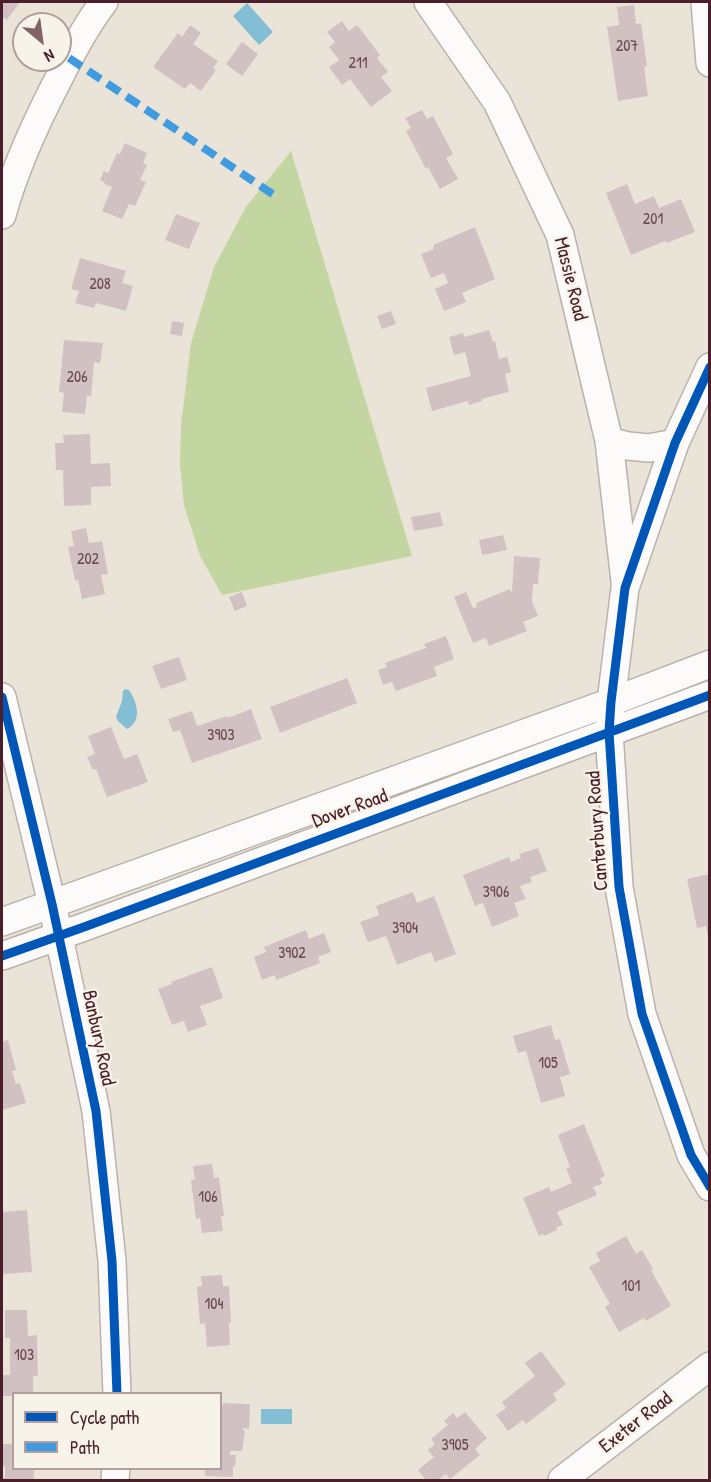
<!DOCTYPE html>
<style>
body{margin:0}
#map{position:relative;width:711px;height:1482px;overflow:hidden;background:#eae4d8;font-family:"Patrick Hand",sans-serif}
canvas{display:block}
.frame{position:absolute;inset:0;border:3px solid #4a1f2b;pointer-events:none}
.legend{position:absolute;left:12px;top:1392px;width:210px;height:78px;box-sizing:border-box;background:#f7f3e8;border:2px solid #b29e9c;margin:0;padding:8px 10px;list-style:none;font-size:18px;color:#4a1f2b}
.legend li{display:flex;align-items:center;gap:12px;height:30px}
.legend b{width:30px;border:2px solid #b29e9c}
.north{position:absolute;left:12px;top:12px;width:60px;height:60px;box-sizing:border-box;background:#f7f3e8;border:2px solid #b29e9c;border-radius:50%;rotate:151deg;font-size:16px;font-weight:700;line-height:24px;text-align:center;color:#4a1f2b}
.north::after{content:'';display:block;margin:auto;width:21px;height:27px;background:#826468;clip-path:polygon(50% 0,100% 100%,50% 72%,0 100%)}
</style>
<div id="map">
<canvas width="711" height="1482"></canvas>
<div class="frame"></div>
<ul class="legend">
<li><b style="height:8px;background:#0057b8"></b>Cycle path</li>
<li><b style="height:8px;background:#409be1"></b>Path</li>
</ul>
<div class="north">N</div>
</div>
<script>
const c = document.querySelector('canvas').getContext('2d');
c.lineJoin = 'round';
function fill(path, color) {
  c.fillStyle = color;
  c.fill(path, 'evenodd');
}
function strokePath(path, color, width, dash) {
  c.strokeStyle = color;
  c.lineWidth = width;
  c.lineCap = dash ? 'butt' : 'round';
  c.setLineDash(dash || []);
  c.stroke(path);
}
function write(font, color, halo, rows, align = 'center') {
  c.font = font + ' "Patrick Hand",sans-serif';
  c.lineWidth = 4.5;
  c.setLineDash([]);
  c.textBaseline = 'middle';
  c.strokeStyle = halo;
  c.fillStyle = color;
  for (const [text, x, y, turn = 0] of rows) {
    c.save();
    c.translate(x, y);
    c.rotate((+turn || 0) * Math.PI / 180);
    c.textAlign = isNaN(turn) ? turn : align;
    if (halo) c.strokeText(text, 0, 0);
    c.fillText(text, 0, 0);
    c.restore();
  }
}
const green = new Path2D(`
 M291,151L412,556L222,595L200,556L184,505L180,464L181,425L191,343L214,267L246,207Z`);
const water = new Path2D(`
 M247,3L273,32L259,45L233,16Z
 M125,689L129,690C137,702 143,721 127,729L118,721L116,717L122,701L123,691Z
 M261,1409H292V1424H261Z`);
const building = new Path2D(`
 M2,2H20L7,20L2,17Z
 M634,5L636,24L641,23L647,66L644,67L648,96L618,101L607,27L619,25L617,7Z
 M342,21L349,31L357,25L380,55L377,58L388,72L381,77L392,91L371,107L350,79L342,85L329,67L339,60L329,47L335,42L327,32Z
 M190,25L201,33L193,44L218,61L213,68L216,70L201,91L190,83L185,89L153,67L178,33L182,37Z
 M242,42L258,54L242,76L226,64Z
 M422,110L427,119L433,116L453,154L446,158L458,179L440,189L428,167L426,169L406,131L411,128L405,118Z
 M125,143L147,153L143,163L147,165L140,180L146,182L135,206L129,204L122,219L102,211L112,187L104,184L105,182L100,180L104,171L108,173L117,153L120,154Z
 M627,184L635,204L654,196L659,208L681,199L695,232L667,243L665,241L631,255L606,193Z
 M176,214L200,223L189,249L165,240Z
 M475,227L495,279L462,293L466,302L444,311L435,289L448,283L444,273L431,278L421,254L434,249L433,245Z
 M80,258L126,271L122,283L133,286L126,311L96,303L94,308L75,303L79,291L71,289Z
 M391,311L396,324L382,329L377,316Z
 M172,321L184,323L182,336L170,334Z
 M489,330L493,342L495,341L499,359L507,357L511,372L505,374L509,391H508V392L482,399V401L469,405L468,401L432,411L426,388L471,376L465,352L454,355L449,337L463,333L464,337Z
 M64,340L103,343L100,363L94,362L91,396L87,395L85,414L62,412L64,393L59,392Z
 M90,434L91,464L110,463L111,486L91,487V505L64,506L63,470H56L55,443H64L63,435Z
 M440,512L443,526L414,531L411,517Z
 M86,528L89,543L102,541L108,574L101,575L105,594L82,599L78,580L75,581L68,547L74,546L71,531Z
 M503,535L507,550L482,555L479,540Z
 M514,556L540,558L538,584H533L532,602L538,616L523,622L527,631L489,646L486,638L473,643L454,597L466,592L473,608L477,607L476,603L510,589L512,593Z
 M242,592L247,606L235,611L229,597Z
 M446,636L454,659L434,667L437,676L396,691L392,682L383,685L378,670L387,667L385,663L426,648L424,644Z
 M179,657L187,680L161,689L152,666Z
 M347,678L357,703L280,733L270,707Z
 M251,709L262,739L192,763L180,730L173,732L168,719L192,711L197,726L227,716L228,718Z
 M111,727L124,759L137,754L148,782L107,797L96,769L93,770L87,757L95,754L88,736Z
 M538,848L547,871L530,877L532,882L520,886L526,899L514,903L519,916L492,927L483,903L475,906L463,875L509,857L511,862L521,858L519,854Z
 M710,874V937H708L706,926L697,928L687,879Z
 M413,892L417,903L434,896L456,954L435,962L431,952L397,965L386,936L368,942L360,922L379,915L376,906Z
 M306,930L309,939L324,933L331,952L318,957L320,963L276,980L275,975L262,980L254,957L266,952L264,947Z
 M212,967L223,998L200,1006L207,1025L188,1032L184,1021L172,1025L158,989L172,984L171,982Z
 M551,1025L555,1040L560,1039L570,1074L560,1077L565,1096L541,1103L526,1051L518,1053L513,1036Z
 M8,1040L16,1070L12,1071L16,1084L20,1083L26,1103L2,1110V1042Z
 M584,1124L605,1176L600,1178L602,1184L593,1187L597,1195L557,1212L563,1225L556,1227L557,1230L544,1236L543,1234L539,1236L523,1198L549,1187L551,1192L572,1183L566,1168L570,1167L558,1135Z
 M212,1164L214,1178L219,1177L224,1216H221L223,1231L202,1233L200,1218L196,1219L191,1180H195L193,1166Z
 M27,1210L32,1272L3,1274L2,1255V1212Z
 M626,1236L636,1254L642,1250L653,1269L651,1270L671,1306L646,1321L644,1318L619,1332L605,1307L610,1304L589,1267L600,1261L596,1253Z
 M222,1275L223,1286H229L231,1322L229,1323L230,1345L207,1347L205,1323L200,1324L197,1287L202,1286L201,1276Z
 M5,1310H27L28,1336L37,1335L38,1376H33V1394H14V1396H2V1375H10V1338H5Z
 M541,1351L566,1384L553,1394L557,1400L526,1424L523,1420L508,1431L496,1415L506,1408L502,1402L535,1376L525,1363Z
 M223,1403L250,1404L249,1429L243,1428V1430L245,1431L242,1451H230V1455H236L235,1466H233V1477L205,1476V1468H220V1404L223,1405Z
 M465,1412L487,1438L475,1449L480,1455L450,1479L446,1474L438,1480H426L418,1470L434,1457L428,1450L435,1444L431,1439L448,1425L444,1421L453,1413L457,1418Z
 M2,1444H14V1468H34V1480H2V1478H5V1466H2Z`);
const street = new Path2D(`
 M428,2L497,102L560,235L609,441L625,581
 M705,2L710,63
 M2,215C15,167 36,122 59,78C72,52 86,25 104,2
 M710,367L675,443L625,588L611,702L609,732L619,887L642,1014L691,1155L710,1187
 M609,441L628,446L649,448L675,443
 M2,697L52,904L96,1111L112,1261L117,1394
 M2,922L611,702L710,664
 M2,956L84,927L710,695
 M115,1480L116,1468
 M562,1480L710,1366`);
const quiet = new Path2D(`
 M69,58L274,195`);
const cycleway = new Path2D(`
 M710,367L675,443L625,588L611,702L609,732L619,887L642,1014L691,1155L710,1187
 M2,697L52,904L96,1111L112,1261L117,1394
 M2,956L84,927L710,695`);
const numberNames = [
 ["207",627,47],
 ["211",358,64],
 ["201",653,220],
 ["208",100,285],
 ["206",77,378],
 ["202",88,560],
 ["3903",221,736],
 ["3906",496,893],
 ["3904",405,929],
 ["3902",292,954],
 ["105",548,1064],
 ["106",208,1198],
 ["101",631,1287],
 ["104",214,1305],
 ["103",24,1356],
 ["3905",455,1446]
];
const streetNames = [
 ["Massie Road",570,279,76],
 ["Dover Road",350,809,-20],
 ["Canterbury Road",598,831,-94],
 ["Banbury Road",98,1038,78],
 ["Exeter Road",636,1423,-38]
];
fill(green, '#c3d6a2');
fill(water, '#83bed5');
fill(building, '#d2c1c2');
strokePath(street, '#bbb2ac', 30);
strokePath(street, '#fcfbf9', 27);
strokePath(quiet, '#409be1', 8, [15, 8]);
strokePath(cycleway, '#0057b8', 9);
write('16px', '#6c4851', null, numberNames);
write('20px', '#4a1f2b', '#f7f3e8', streetNames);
</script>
